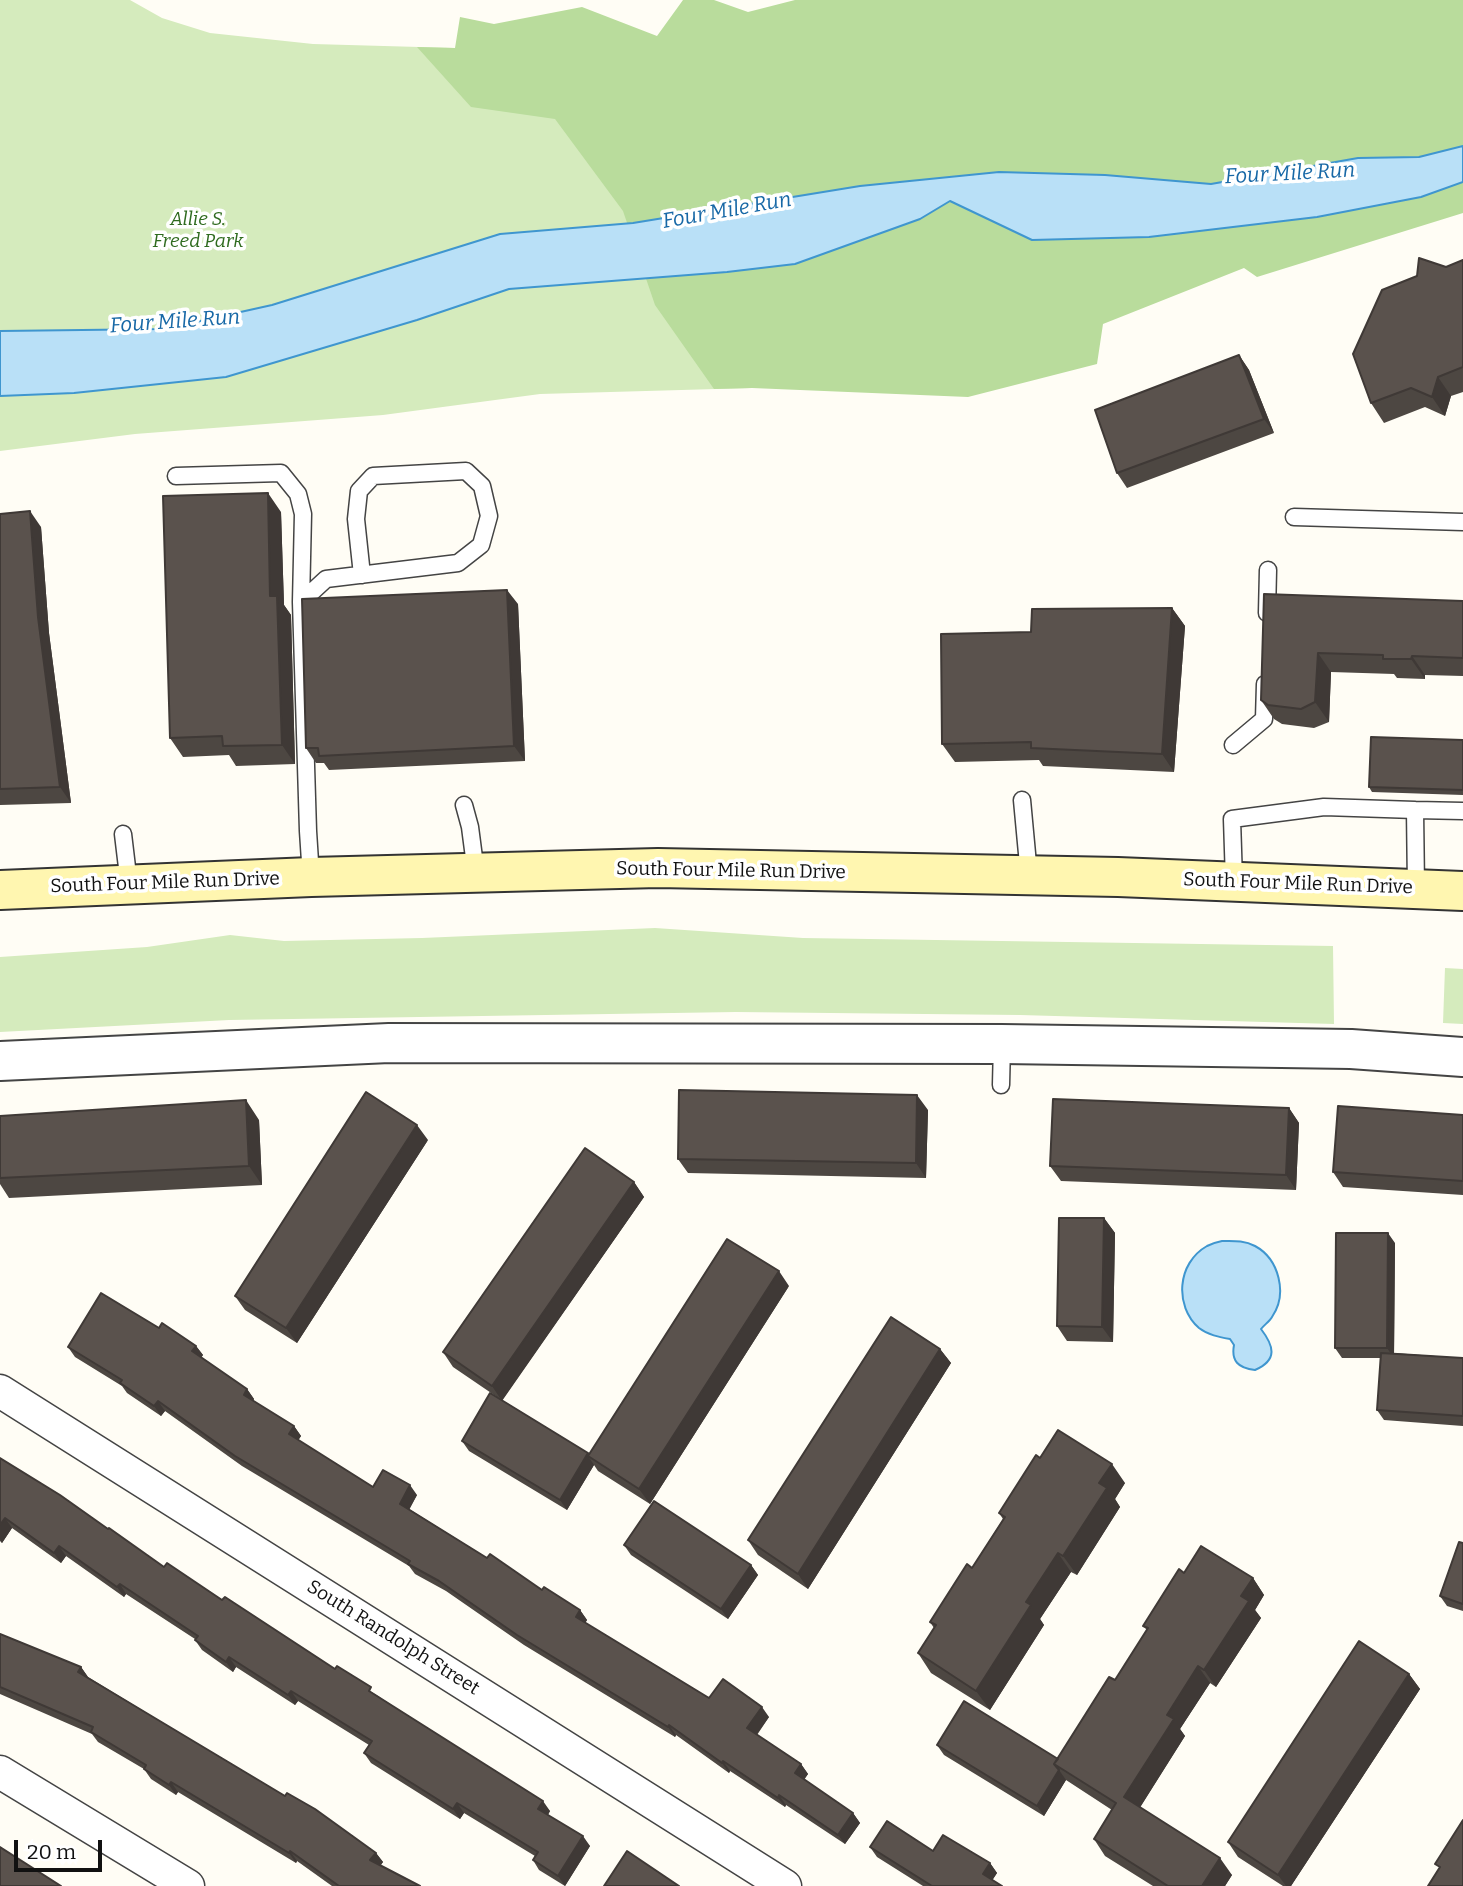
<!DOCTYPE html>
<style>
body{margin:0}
#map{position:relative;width:1463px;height:1886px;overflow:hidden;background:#fffdf5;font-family:Bitter,serif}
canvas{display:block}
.scale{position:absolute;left:14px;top:1840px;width:88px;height:32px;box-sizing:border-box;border:4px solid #111;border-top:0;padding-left:9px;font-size:21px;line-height:24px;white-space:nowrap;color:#111;-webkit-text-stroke:5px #fff;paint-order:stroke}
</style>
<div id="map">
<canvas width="1463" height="1886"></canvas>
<div class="scale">20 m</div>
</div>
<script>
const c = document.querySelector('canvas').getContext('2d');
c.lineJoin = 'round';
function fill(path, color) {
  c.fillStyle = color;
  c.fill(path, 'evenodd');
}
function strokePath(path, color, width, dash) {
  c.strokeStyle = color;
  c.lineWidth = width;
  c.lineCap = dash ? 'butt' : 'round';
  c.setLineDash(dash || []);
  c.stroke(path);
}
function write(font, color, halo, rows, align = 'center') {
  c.font = font + ' Bitter,serif';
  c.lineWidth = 7;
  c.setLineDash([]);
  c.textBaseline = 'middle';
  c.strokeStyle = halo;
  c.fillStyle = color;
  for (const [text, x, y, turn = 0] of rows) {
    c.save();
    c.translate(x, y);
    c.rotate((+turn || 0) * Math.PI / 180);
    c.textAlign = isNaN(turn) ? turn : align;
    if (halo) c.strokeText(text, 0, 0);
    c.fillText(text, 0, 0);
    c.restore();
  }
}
const green = new Path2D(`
 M0,0H130L162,18L210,33L313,44L455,48L603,42L714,31L934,0H1463V60L752,388L540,394L383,415L135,434L0,451Z
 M655,928L803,938L1333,946L1334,1024L1020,1015L736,1012L229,1020L0,1032V957L147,947L230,935L284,941L422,938Z
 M1445,968L1463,969V1024L1443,1023Z`);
const forest = new Path2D(`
 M683,0H714L748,12L795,0H1463V213L1257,277L1244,268L1103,324L1097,364L968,397L752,388L714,389L655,305L623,211L555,119L471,107L417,47L455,48L460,17L494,24L582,7L657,36Z`);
const water = new Path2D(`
 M1463,146V182L1421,197L1317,217L1149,237L1032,240L950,201L920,219L795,264L727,272L509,289L417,320L226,377L74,393L0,396V331L164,329L272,305L500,234L633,223L860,186L999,172L1105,175L1211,184L1358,158L1419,157Z
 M1222,1241C1233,1241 1244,1240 1255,1246C1279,1259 1288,1294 1272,1317C1270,1321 1264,1325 1261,1329C1274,1346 1278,1360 1255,1370C1238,1368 1231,1361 1234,1345L1230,1339C1219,1337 1208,1335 1199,1328C1174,1306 1177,1263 1207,1246C1211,1244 1217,1242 1222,1241Z`);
const service = new Path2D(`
 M176,476L281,473L298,494L303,514L301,602L308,831L311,877
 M1294,517L1463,522
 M301,602L326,579L458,563L481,545L489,516L482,486L466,471L373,476L359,491L356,519L362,575
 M1267,613L1268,570
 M1233,745L1264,719L1265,684
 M1022,800L1029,875
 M464,805L470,827L476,873
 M1415,810L1463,811
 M123,834L129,884
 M1234,881L1232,819L1324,807L1415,810L1416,888
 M1001,1085L1002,1044`);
const minor = new Path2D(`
 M0,1391L785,1886
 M0,1772L188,1886`);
const tertiary = new Path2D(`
 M0,1061L389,1043L1002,1044L1351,1049L1463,1057`);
const secondary = new Path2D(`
 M0,890L311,877L658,868L1118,877L1463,891`);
const wall = new Path2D(`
 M1463,260V392L1451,396L1445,416L1425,407L1384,423L1371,403L1446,267Z
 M1239,355L1249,370L1274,433L1127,488L1117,473Z
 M281,512L284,605L291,615L295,764L236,766L229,755L183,757L170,738Z
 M0,514L41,527L49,633L71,803L0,805Z
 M1264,594L1463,601V676L1425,675V679L1397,678L1394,674L1331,672L1329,722L1314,728L1282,724L1274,719L1261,700Z
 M518,604L525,761L329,770L324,763H316L306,748Z
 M1172,608L1185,626L1174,772L1043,766L1039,760L955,762L942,744L1031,632Z
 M1463,740V795L1372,792L1369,787Z
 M1289,1108L1299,1123L1296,1190L1061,1181L1050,1166Z
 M928,1110L926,1178L688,1173L678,1159Z
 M1463,1115V1195L1343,1187L1333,1172Z
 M0,1116L259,1120L262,1185L9,1198L0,1184Z
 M428,1140L297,1343L245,1310L235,1296Z
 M634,1182L644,1197L502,1400L589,1454L789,1286L650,1504L598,1471L594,1465L567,1510L469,1451L462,1441L500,1399L453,1367L443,1352Z
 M1104,1218L1115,1233L1113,1342L1067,1341L1057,1326Z
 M1395,1243L1394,1353L1463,1358V1426L1384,1420L1377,1410L1381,1358H1342L1335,1348Z
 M159,1328L196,1346L203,1355L201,1357L247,1389L254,1399L253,1401L294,1426L301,1436L298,1440L373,1487L417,1495L409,1509L487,1558L542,1590L580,1610L587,1620L585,1623L709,1698L769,1717L757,1735L801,1764L808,1774L804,1779L853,1813L860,1823L845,1844L786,1805L785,1807L730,1771L729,1773L676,1735L675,1737L524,1645L446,1591L415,1574L409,1566L242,1466L165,1411L161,1416L127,1393L122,1386L75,1357L68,1347Z
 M940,1349L951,1363L808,1589L758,1555L748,1540Z
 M0,1458L164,1567L222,1600L378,1696L550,1811L548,1815L590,1846L565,1886L539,1870L533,1860L535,1856L464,1813L460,1819L371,1763L364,1753L369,1745L298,1701L295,1705L236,1667L233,1672L202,1650L195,1640V1639L126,1594L124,1597L66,1556L61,1563L12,1528L2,1543L0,1541Z
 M1040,1458L1125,1483L1115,1499L1120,1507L1077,1575L1071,1572L1040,1619L1044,1625L990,1710L931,1673L918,1653L934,1628L930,1622L972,1568L1003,1519L999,1513Z
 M1463,1543V1611L1447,1606L1440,1596Z
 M624,1545L751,1565L758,1575L728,1619L631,1555Z
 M1184,1573L1253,1578L1264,1595L1255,1610L1261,1618L1216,1687L1210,1683L1180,1729L1185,1736L1140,1807L1232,1875L1225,1886H1153L1105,1856L1094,1839L1112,1810L1066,1780L1044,1816L944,1755L937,1745L1058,1759L1115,1680L1147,1630L1143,1626Z
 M0,1634L81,1667L88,1677L376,1853L383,1862L380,1866L420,1886H332L297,1861L296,1863L178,1792L176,1795L151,1779L144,1769L98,1742L92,1734L0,1694Z
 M1409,1674L1420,1689L1291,1886H1283L1238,1857L1228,1842Z
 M870,1847L933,1851L990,1863L997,1873L992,1880L1002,1886H923L877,1857Z`);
const shadedWall = new Path2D(`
 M1239,355L1249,370L1274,433L1264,419Z
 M1438,377L1451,396L1445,416L1432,397Z
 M268,493L281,512L284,605L291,615L295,764L282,745L270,596Z
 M30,511L41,527L49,633L71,803L60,787L38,617Z
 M507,590L518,604L525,761L514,746Z
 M1172,608L1185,626L1174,772L1162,754Z
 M1318,653L1331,672L1329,722L1315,702Z
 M1412,656L1425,675V679L1411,659Z
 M917,1095L928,1110L926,1178L916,1163Z
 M246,1100L259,1120L262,1185L249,1166Z
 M1289,1108L1299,1123L1296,1190L1286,1175Z
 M417,1125L428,1140L297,1343L286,1328Z
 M634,1182L644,1197L502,1401L492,1386Z
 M1104,1218L1115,1233L1113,1342L1102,1327Z
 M1388,1233L1395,1243L1394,1358L1387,1348Z
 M779,1271L789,1286L650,1504L639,1489Z
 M196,1346L203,1355L199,1361L192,1351Z
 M940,1349L951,1363L808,1589L798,1574Z
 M247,1389L254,1399L251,1404L244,1395Z
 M158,1401L165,1411L161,1416L154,1406Z
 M294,1426L301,1436L296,1444L289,1434Z
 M588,1453L594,1460L588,1456L594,1465L567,1510L560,1500Z
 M1112,1464L1125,1483L1115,1499L1120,1507L1077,1575L1063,1556L1099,1483Z
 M410,1485L417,1495L407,1514L400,1504Z
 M5,1518L12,1528L2,1543L0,1539V1525Z
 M59,1546L66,1556L61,1563L54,1553Z
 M1058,1553L1071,1572L1040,1619L1044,1625L990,1710L976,1691L1026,1602Z
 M751,1565L758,1575L728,1619L721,1609Z
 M1253,1578L1264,1595L1255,1610L1261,1618L1216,1687L1204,1670L1241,1596Z
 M120,1584L126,1594L124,1597L117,1587Z
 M580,1610L587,1620L583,1627L576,1617Z
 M229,1657L236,1667L233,1672L226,1662Z
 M1198,1666L1210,1683L1180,1729L1185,1736L1136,1814L1124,1797L1167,1715Z
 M81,1667L88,1677L78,1672Z
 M1409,1674L1420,1689L1291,1886H1286L1278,1875Z
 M291,1691L298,1701L295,1705L288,1695Z
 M762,1707L769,1717L754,1738L747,1728Z
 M669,1725L676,1735L675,1737L668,1727Z
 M723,1761L730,1771L729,1773L722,1763Z
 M801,1764L808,1774L802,1783L795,1773Z
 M1059,1770L1066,1780L1044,1816L1037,1806Z
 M171,1782L178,1792L176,1795L169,1785Z
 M779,1795L786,1805L785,1807L778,1798Z
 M543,1801L550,1811L545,1819L538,1809Z
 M457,1803L464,1813L460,1819L453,1809Z
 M853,1813L860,1823L845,1844L838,1835Z
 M583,1836L590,1846L565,1886L558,1876Z
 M290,1851L297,1861L296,1863L289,1853Z
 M376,1853L383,1862L377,1870L370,1860Z
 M1220,1858L1232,1875L1225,1886H1202Z
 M990,1863L997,1873L990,1884L983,1874Z`);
const building = new Path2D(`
 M1419,258L1446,267L1463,260V367L1438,377L1432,397L1411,388L1371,403L1353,354L1382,290L1417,276Z
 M1239,355L1264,419L1117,473L1095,410Z
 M268,493L270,596H277L282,745L223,746L222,736L170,738L163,496Z
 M30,511L38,617L60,787L0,789V514Z
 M507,590L514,746L319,756L318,748H306L302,599Z
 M1264,594L1463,601V658L1412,656L1411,659H1383V655L1318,653L1315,702L1301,709L1268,705L1261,700Z
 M1172,608L1162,754L1031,748V742L942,744L941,634L1031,632L1032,609Z
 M1371,737L1463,740V790L1369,787Z
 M679,1090L917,1095L916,1163L678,1159Z
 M366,1092L417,1125L286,1328L235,1296Z
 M1053,1099L1289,1108L1286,1175L1050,1166Z
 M246,1100L249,1166L0,1178V1116Z
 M1338,1106L1463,1115V1181L1333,1172Z
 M585,1148L634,1182L492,1386L443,1352Z
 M1059,1218H1104L1102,1327L1057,1326Z
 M1336,1233H1388L1387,1348H1335Z
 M727,1239L779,1271L639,1489L588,1456Z
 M101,1293L159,1328L162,1323L196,1346L192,1351L247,1389L244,1395L294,1426L289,1434L373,1487L383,1470L410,1485L400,1504L487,1558L490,1554L542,1590L544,1587L580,1610L576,1617L709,1698L723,1679L762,1707L747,1728L801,1764L795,1773L853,1813L838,1835L779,1795L778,1798L723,1761L722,1763L669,1725L668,1727L517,1635L439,1581L408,1564L410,1561L235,1456L158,1401L154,1406L120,1383L122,1380L68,1347Z
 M891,1317L940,1349L798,1574L748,1540Z
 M1381,1353L1463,1358V1416L1377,1410Z
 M490,1393L588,1453L560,1500L462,1441Z
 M1058,1430L1112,1464L1099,1483L1107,1488L1063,1556L1058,1553L1026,1602L1031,1605L976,1691L918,1653L936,1625L930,1622L967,1564L972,1568L1005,1517L999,1513L1036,1455L1040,1458Z
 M0,1458L60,1495L108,1529L109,1528L164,1567L167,1563L222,1600L225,1597L335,1669L337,1666L371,1687L369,1691L543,1801L538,1809L583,1836L558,1876L533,1860L538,1852L457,1803L453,1809L364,1753L372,1741L291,1691L288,1695L229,1657L226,1662L195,1640L198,1636L120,1584L117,1587L59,1546L54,1553L5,1518L0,1525Z
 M654,1501L751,1565L721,1609L624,1545Z
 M1459,1542L1463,1543V1604L1440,1596Z
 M1201,1546L1253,1578L1241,1596L1249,1601L1204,1670L1198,1666L1167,1715L1174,1719L1124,1797L1220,1858L1202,1886H1168L1094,1839L1116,1803L1054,1764L1109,1677L1115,1680L1148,1628L1143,1626L1179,1569L1184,1573Z
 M0,1634L81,1667L78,1672L285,1796L287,1793L315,1809L376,1853L370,1860L420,1886H339L290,1851L289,1853L171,1782L169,1785L144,1769L146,1765L91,1732L93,1727L0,1687Z
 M1359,1641L1409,1674L1278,1875L1228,1842Z
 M964,1701L1058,1759L1054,1764L1059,1770L1037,1806L937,1745Z
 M1463,1820V1886H1428L1440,1867L1435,1864Z
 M887,1821L933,1851L943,1835L990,1863L983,1874L1002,1886H932L870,1847Z
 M0,1847L61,1886H0Z
 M627,1851L679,1886H604Z`);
const parkNames = [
 ["Allie S.",198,220],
 ["Freed Park",198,242]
];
const streetNames = [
 ["South Four Mile Run Drive",731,871,1],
 ["South Four Mile Run Drive",165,883,-2],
 ["South Four Mile Run Drive",1298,884,2],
 ["South Randolph Street",393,1638,32]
];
const waterNames = [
 ["Four Mile Run",1290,174,-3],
 ["Four Mile Run",727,211,-10],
 ["Four Mile Run",175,322,-4]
];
fill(green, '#d5ebbd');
fill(forest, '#b9dc9c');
fill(water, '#b9e0f7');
strokePath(water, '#3f96cf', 2);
strokePath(service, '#444', 19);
strokePath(minor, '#444', 35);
strokePath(tertiary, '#444', 42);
strokePath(secondary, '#333', 42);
strokePath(service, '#fff', 16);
strokePath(minor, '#fff', 32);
strokePath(tertiary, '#fff', 38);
strokePath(secondary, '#fff6b0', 38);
fill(wall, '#4d4742');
fill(shadedWall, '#3f3936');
fill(building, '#5a524d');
strokePath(building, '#3f3936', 2);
write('italic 19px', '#2f6b1f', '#fff', parkNames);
write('19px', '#111', '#fff', streetNames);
write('italic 21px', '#1768a6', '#fff', waterNames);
</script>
